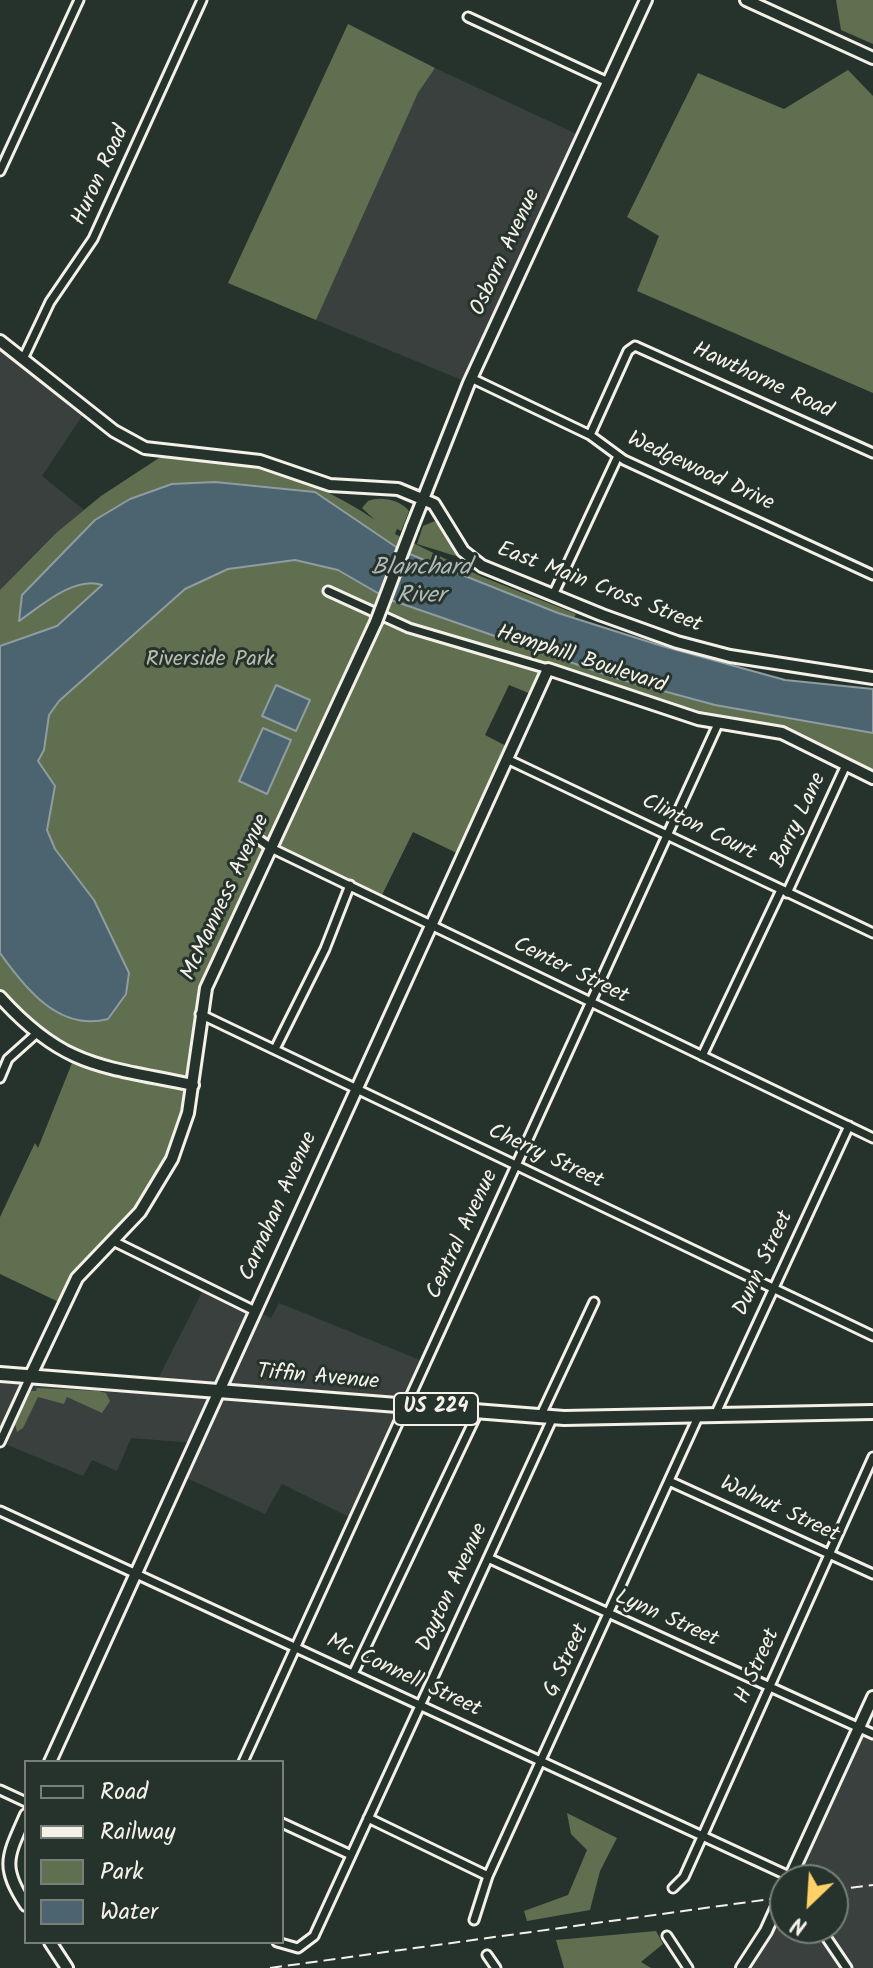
<!DOCTYPE html>
<style>
body{margin:0}
#map{position:relative;width:873px;height:1968px;overflow:hidden;background:#26332d;font-family:Kalam,sans-serif}
canvas{display:block}
.legend{position:absolute;left:24px;top:1760px;width:260px;height:184px;box-sizing:border-box;background:#26332d;border:2px solid #787f78;margin:0;padding:10px 14px;list-style:none;font-size:24px;color:#f4f1e8}
.legend li{display:flex;align-items:center;gap:16px;height:40px}
.legend b{width:40px;border:2px solid #787f78}
.north{position:absolute;left:769px;top:1864px;width:80px;height:80px;box-sizing:border-box;background:#26332d;border:2px solid #787f78;border-radius:50%;rotate:205deg;font-size:22px;font-weight:700;line-height:32px;text-align:center;color:#f4f1e8}
.north::after{content:'';display:block;margin:auto;width:28px;height:36px;background:#ffd166;clip-path:polygon(50% 0,100% 100%,50% 72%,0 100%)}
</style>
<div id="map">
<canvas width="873" height="1968"></canvas>
<ul class="legend">
<li><b style="height:10px;background:#26332d"></b>Road</li>
<li><b style="height:10px;background:#f4f1e8"></b>Railway</li>
<li><b style="height:22px;background:#606f50"></b>Park</li>
<li><b style="height:22px;background:#4b6470"></b>Water</li>
</ul>
<div class="north">N</div>
</div>
<script>
const c = document.querySelector('canvas').getContext('2d');
c.lineJoin = 'round';
function fill(path, color) {
  c.fillStyle = color;
  c.fill(path, 'evenodd');
}
function strokePath(path, color, width, dash) {
  c.strokeStyle = color;
  c.lineWidth = width;
  c.lineCap = dash ? 'butt' : 'round';
  c.setLineDash(dash || []);
  c.stroke(path);
}
function write(font, color, halo, rows, align = 'center') {
  c.font = font + ' Kalam,sans-serif';
  c.lineWidth = 6;
  c.setLineDash([]);
  c.textBaseline = 'middle';
  c.strokeStyle = halo;
  c.fillStyle = color;
  for (const [text, x, y, turn = 0] of rows) {
    c.save();
    c.translate(x, y);
    c.rotate((+turn || 0) * Math.PI / 180);
    c.textAlign = isNaN(turn) ? turn : align;
    if (halo) c.strokeText(text, 0, 0);
    c.fillText(text, 0, 0);
    c.restore();
  }
}
const built = new Path2D(`
 M435,68L583,137L469,383L316,320L418,93Z
 M0,341L86,410L42,476L84,510L56,533L0,590Z
 M205,1286L271,1318L279,1303L425,1362L353,1519L282,1484L265,1514L180,1475L194,1443L131,1438L117,1471L92,1460L83,1476L0,1442V1373L155,1385Z
 M859,1728L873,1734V1968H742L785,1889V1928H833V1880H789Z`);
const green = new Path2D(`
 M836,0H873V44L841,30Z
 M348,24L435,68L418,93L316,320L228,283Z
 M848,70L873,96V393L637,291L659,236L627,217L698,73L784,109Z
 M159,458C237,452 311,477 375,520L362,508L368,501C381,496 400,500 409,511L401,531L397,529L395,534L480,576L576,614L564,637L873,718V778L782,733L719,724L549,670L536,696L509,685L485,735L512,749L461,855L413,832L380,899L272,849L206,988L188,1113L157,1186L84,1268L63,1304L0,1274V1217L35,1143L38,1148L74,1058L0,997V590L56,533L101,496Z
 M435,521L460,554L459,557L417,544L423,526Z
 M37,1388L99,1391L106,1393L110,1401L102,1413L67,1397L64,1404L38,1397L23,1428L17,1432L15,1424L31,1391H36Z
 M567,1813L617,1838L600,1871L590,1910L527,1921L524,1911L568,1895L587,1850L571,1834Z
 M656,1931L663,1944L641,1962L651,1968H564L556,1940Z`);
const water = new Path2D(`
 M215,482L315,492L402,551L558,613L662,646L785,680L873,689V733L715,705L619,679L388,599L338,570L295,560L228,569L185,589L59,701L49,715L44,750L38,761L55,786L47,830L55,849L94,900L129,973L126,994L108,1019C59,1032 25,988 0,953V646L57,626L102,585C74,576 41,606 19,621L22,595L95,520L130,499L172,484Z
 M276,685L310,700L296,731L262,716Z
 M263,728L291,740L267,794L239,781Z`);
const street = new Path2D(`
 M468,17L608,82
 M0,171L79,0
 M23,359L50,302L93,239L202,0
 M471,378L590,435L624,460L873,575
 M590,435L628,351L635,346L873,453
 M328,591L409,628L548,669
 M553,595L618,456
 M507,759L873,933
 M253,835L271,848L873,1138
 M787,893L846,765
 M200,1014L873,1336
 M275,1049L325,949L350,885
 M702,1056L781,890
 M0,1078L8,1059L37,1033
 M113,1241L255,1311
 M715,1415L849,1126
 M540,1417L594,1302
 M0,1442L30,1377
 M669,1481L873,1574
 M0,1511L791,1877
 M488,1558L873,1734
 M353,1674L478,1412
 M243,1762L718,724
 M0,1790L26,1802
 M368,1818L488,1876
 M282,1823L351,1855
 M673,1888L684,1877L873,1457
 M474,1920L488,1876L698,1417
 M667,1936L688,1968
 M826,1937L847,1968
 M277,1942L298,1948L314,1936L553,1417
 M487,1955L496,1968`);
const secondary = new Path2D(`
 M746,0L873,58
 M0,341L114,431L145,448L260,461L330,485L398,489L434,504L463,551L482,566L602,615L677,642L730,656L873,678
 M412,527L469,383L646,0
 M0,997C65,1069 104,1066 193,1085
 M30,1377L77,1278L140,1212L172,1159L188,1113L206,988L376,622
 M50,1762L548,669L698,719L782,733L873,778
 M26,1815C8,1856 0,1866 26,1905
 M789,1880L873,1697
 M50,1942L67,1968
 M742,1968L766,1931L785,1889`);
const highway = new Path2D(`
 M0,1374L564,1418L873,1412`);
const rail = new Path2D(`
 M833,1890L873,1885
 M270,1968L785,1897`);
const secondaryBridge = new Path2D(`
 M376,622L412,527`);
const shields = [
 [436,1409,84]
];
const shieldNames = [
 ["US 224",436,1409]
];
const streetNames = [
 ["Huron Road",102,176,-65],
 ["Osborn Avenue",507,253,-65],
 ["Hawthorne Road",762,382,25],
 ["Wedgewood Drive",700,473,25],
 ["East Main Cross Street",599,589,21],
 ["Hemphill Boulevard",581,661,18],
 ["Barry Lane",800,821,-65],
 ["Clinton Court",698,829,26],
 ["McManness Avenue",227,898,-65],
 ["Center Street",570,972,26],
 ["Cherry Street",545,1158,25],
 ["Carnahan Avenue",280,1207,-66],
 ["Central Avenue",464,1235,-65],
 ["Dunn Street",765,1264,-65],
 ["Tiffin Avenue",318,1379,5],
 ["Walnut Street",779,1511,25],
 ["Dayton Avenue",454,1588,-65],
 ["Lynn Street",666,1620,24],
 ["G Street",568,1661,-65],
 ["H Street",759,1667,-66],
 ["Mc Connell Street",403,1677,25]
];
const parkNames = [
 ["Riverside Park",210,661]
];
const waterNames = [
 ["Blanchard",421,570],
 ["River",421,598]
];
fill(built, '#39403e');
fill(green, '#606f50');
fill(water, '#4b6470');
strokePath(water, '#8f9ca0', 2);
strokePath(street, '#f4f1e8', 13);
strokePath(secondary, '#f4f1e8', 16);
strokePath(highway, '#f4f1e8', 18);
strokePath(street, '#26332d', 7);
strokePath(secondary, '#26332d', 10);
strokePath(highway, '#26332d', 12);
strokePath(rail, '#f4f1e8', 2, [12, 6]);
strokePath(secondaryBridge, '#f4f1e8', 16, []);
strokePath(secondaryBridge, '#26332d', 10);
for (const [x, y, w] of shields) {
  const box = new Path2D();
  box.roundRect(x - w / 2, y - 16, w, 32, 6);
  c.fillStyle = '#26332d';
  c.fill(box);
  strokePath(box, '#f4f1e8', 2);
}
write('bold 20px', '#f4f1e8', null, shieldNames);
write('22px', '#f4f1e8', '#26332d', streetNames);
write('22px', '#b9bdab', '#26332d', parkNames);
write('italic 24px', '#b0b9b8', '#26332d', waterNames);
</script>
